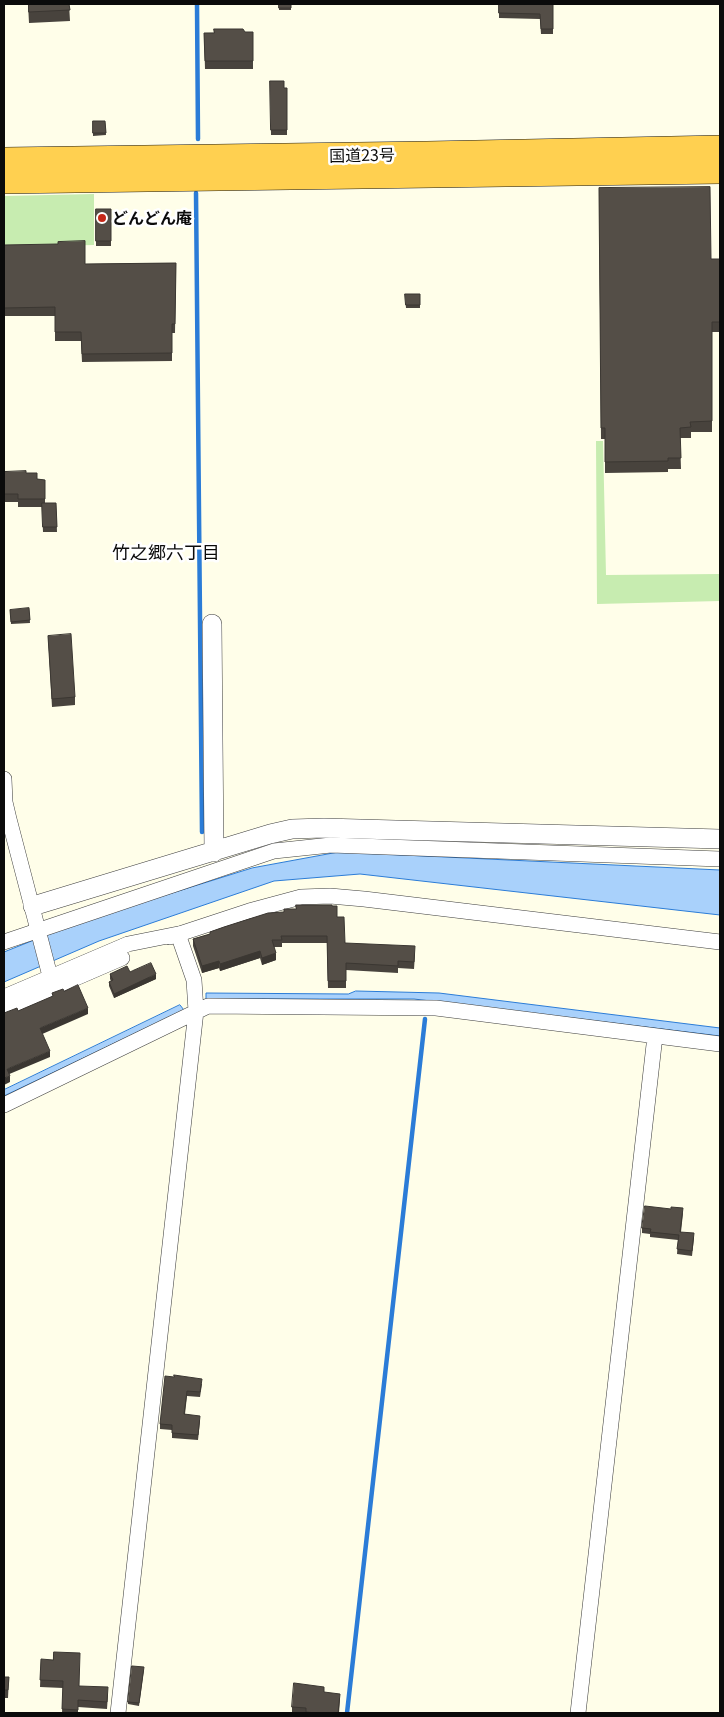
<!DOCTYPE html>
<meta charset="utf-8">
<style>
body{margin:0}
#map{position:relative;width:724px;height:1717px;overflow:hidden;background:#fffee9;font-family:Georgia,serif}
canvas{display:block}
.frame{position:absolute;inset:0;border:5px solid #0b0b0b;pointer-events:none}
</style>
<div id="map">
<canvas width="724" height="1717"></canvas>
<div class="frame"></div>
</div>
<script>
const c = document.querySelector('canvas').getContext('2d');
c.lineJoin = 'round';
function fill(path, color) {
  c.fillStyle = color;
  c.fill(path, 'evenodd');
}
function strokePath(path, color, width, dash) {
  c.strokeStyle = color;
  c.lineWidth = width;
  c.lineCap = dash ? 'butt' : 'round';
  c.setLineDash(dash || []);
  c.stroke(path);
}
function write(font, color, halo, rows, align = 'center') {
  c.font = font + ' Georgia,"Noto Sans JP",serif';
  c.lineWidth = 5;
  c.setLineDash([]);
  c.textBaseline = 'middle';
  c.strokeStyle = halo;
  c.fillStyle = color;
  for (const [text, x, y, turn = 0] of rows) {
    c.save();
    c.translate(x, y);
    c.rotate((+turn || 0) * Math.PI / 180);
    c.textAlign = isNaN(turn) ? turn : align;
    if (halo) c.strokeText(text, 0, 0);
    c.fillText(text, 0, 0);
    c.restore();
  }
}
const green = new Path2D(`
 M94,194V245L4,247V196Z
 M596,441H603L606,575L720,574V601L597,604Z`);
const water = new Path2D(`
 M339,852L720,870V915L360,874L274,881L99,941L4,982V952L79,922L252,868Z
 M356,991L439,993L720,1028V1036L414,999H206V993L348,994Z
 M180,1005L184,1010L4,1096V1090Z`);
const stream = new Path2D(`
 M197,4L198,139
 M196,193L202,832
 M347,1713L425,1019`);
const minor = new Path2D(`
 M4,779L5,802L9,819L50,976
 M170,937L249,911L301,897L330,896L364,899L720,942
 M4,942L274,851L331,845L720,859
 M4,997L128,944L178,934L194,980L196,1011L118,1713
 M4,1009L122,958
 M4,1105L208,1006L436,1008L720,1044
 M578,1713L655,1036`);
const tertiary = new Path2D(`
 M212,624L214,852
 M33,906L270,834L292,829L324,828L720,839`);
const trunk = new Path2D(`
 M4,160L427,154L720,148
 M4,181L720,171`);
const wall = new Path2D(`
 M28,4H69L70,21L29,23Z
 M279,4H291V10H279Z
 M499,4H553V34H541L540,19L499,18Z
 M253,32V69H205L204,33Z
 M270,81L284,88H287V135H271Z
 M93,121H105L106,135L93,136Z
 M599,188L711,259H720V332H712V432H691V438H680L681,469H668V472L605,473V439H601Z
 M96,209H111V246H96Z
 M4,245L85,264L176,263L175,333H172V361L82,362L81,341H55V316H4Z
 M405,294H420V308H406Z
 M4,472L26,473L37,479L45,480V503H56L57,532H43L42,507H18V502H4Z
 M29,608L30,623L11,624L10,610Z
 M48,636L75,697V705L52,707Z
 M332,906L337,917L345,943L415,954L414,969L398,968V973L346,970V988H328L327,943H282V947H274L276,960L262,965L260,958L220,971L219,968L202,973L193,946V939L296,909Z
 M130,972L156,979L114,998L109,986V982L111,981L110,979V974Z
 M683,1213L681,1232L694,1238L692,1256L677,1254L678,1240L650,1237V1234L642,1233V1228Z
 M174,1377L202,1384L200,1397L187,1396L185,1414L200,1421L198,1440L172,1438V1430L160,1429V1424Z
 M41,1659L79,1686L108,1694L107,1709L78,1707V1713H62L63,1688L40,1687Z
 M144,1669L139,1706L128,1704V1702Z
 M4,1677H9L8,1698H4Z
 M324,1692L340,1699L339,1713H299L292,1712V1707Z`);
const shadedWall = new Path2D(`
 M260,951V958L220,971V964Z
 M276,953V960L262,965V958Z
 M219,961V968L202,973V966Z
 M156,974V979L114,998V994Z
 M88,1008V1014L40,1035V1028Z
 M50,1051V1057L7,1075V1069Z
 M10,1076V1082L4,1085V1078Z`);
const building = new Path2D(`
 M29,4H69L70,10L29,12Z
 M279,4H291V8H279Z
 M499,4H553V29H541L540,14L499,13Z
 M214,29H243L245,32H253V61H205L204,33H214Z
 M270,81H284V88H287V130H271Z
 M93,121H105L106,133H93Z
 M710,187L711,259H720V322H712V421L690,422L691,427L680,428L681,458H668V461L605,462V428H601L599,188Z
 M96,209H111V241H96Z
 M85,241V264L176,263L175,324H172V353L82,354L81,332H55V307L4,308V245L58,244V242Z
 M405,294H420V305H406Z
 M26,471V473H37V479L45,480V499H18V494H4V472Z
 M42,503H56L57,527H43Z
 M29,608L30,620L11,622L10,610Z
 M71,634L75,697L52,699L48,636Z
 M296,905H332V906H337V917H344L345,943L415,946L414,962L398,961V966L346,963V981H328L327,936H281L282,940H272L276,953L262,958L260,951L220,964L219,961L202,966L193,939L210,934V932L224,927L268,913L284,912V909H296Z
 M151,963L156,974L114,994L109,982L113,980L110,974L127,966L130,972L132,971Z
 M78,985L88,1008L40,1028L50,1051L7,1069L10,1076L4,1078V1013L17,1008L18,1011L53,996L52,993L63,989L64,991Z
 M645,1206L671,1209V1207L683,1208L680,1232L694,1233L692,1251L677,1249L679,1235L650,1232L651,1229L642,1228Z
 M174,1375L202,1379L200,1392L187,1391L184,1414L200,1416L198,1435L172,1433V1425L160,1424L165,1376L174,1377Z
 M54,1652L80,1653L79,1686L108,1687L107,1702L78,1700V1710L62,1709L63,1681L40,1680L41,1659L53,1660Z
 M132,1666L144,1667L139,1703L128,1702Z
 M4,1677H9L8,1690H4Z
 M294,1683L324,1687V1692L340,1694L338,1713H316L306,1712V1708L292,1707Z`);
const markers = [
 [102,218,5,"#c52819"]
];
const streetNames = [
 ["国道23号",362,155,-1]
];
const poiNames = [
 ["どんどん庵",112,218]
];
const neighbourhoodNames = [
 ["竹之郷六丁目",166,552]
];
fill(green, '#c7ecb0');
fill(water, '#a9d1fb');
strokePath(water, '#2b7cd7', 1);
strokePath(stream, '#2b7cd7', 4.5);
strokePath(minor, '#3e3e3e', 16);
strokePath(tertiary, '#3e3e3e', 20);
strokePath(trunk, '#1c1c1c', 26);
strokePath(minor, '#fff', 15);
strokePath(tertiary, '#fff', 19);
strokePath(trunk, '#ffd050', 25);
fill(wall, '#48433d');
fill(shadedWall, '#3b3732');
fill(building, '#544e47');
strokePath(building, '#3b3732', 1);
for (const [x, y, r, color] of markers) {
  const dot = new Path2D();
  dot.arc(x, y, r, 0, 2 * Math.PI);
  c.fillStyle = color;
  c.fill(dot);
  strokePath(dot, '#fff', 2);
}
write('16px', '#0b0b0b', '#fff', streetNames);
write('bold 16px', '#0b0b0b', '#fff', poiNames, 'left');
write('18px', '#0b0b0b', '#fff', neighbourhoodNames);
</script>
